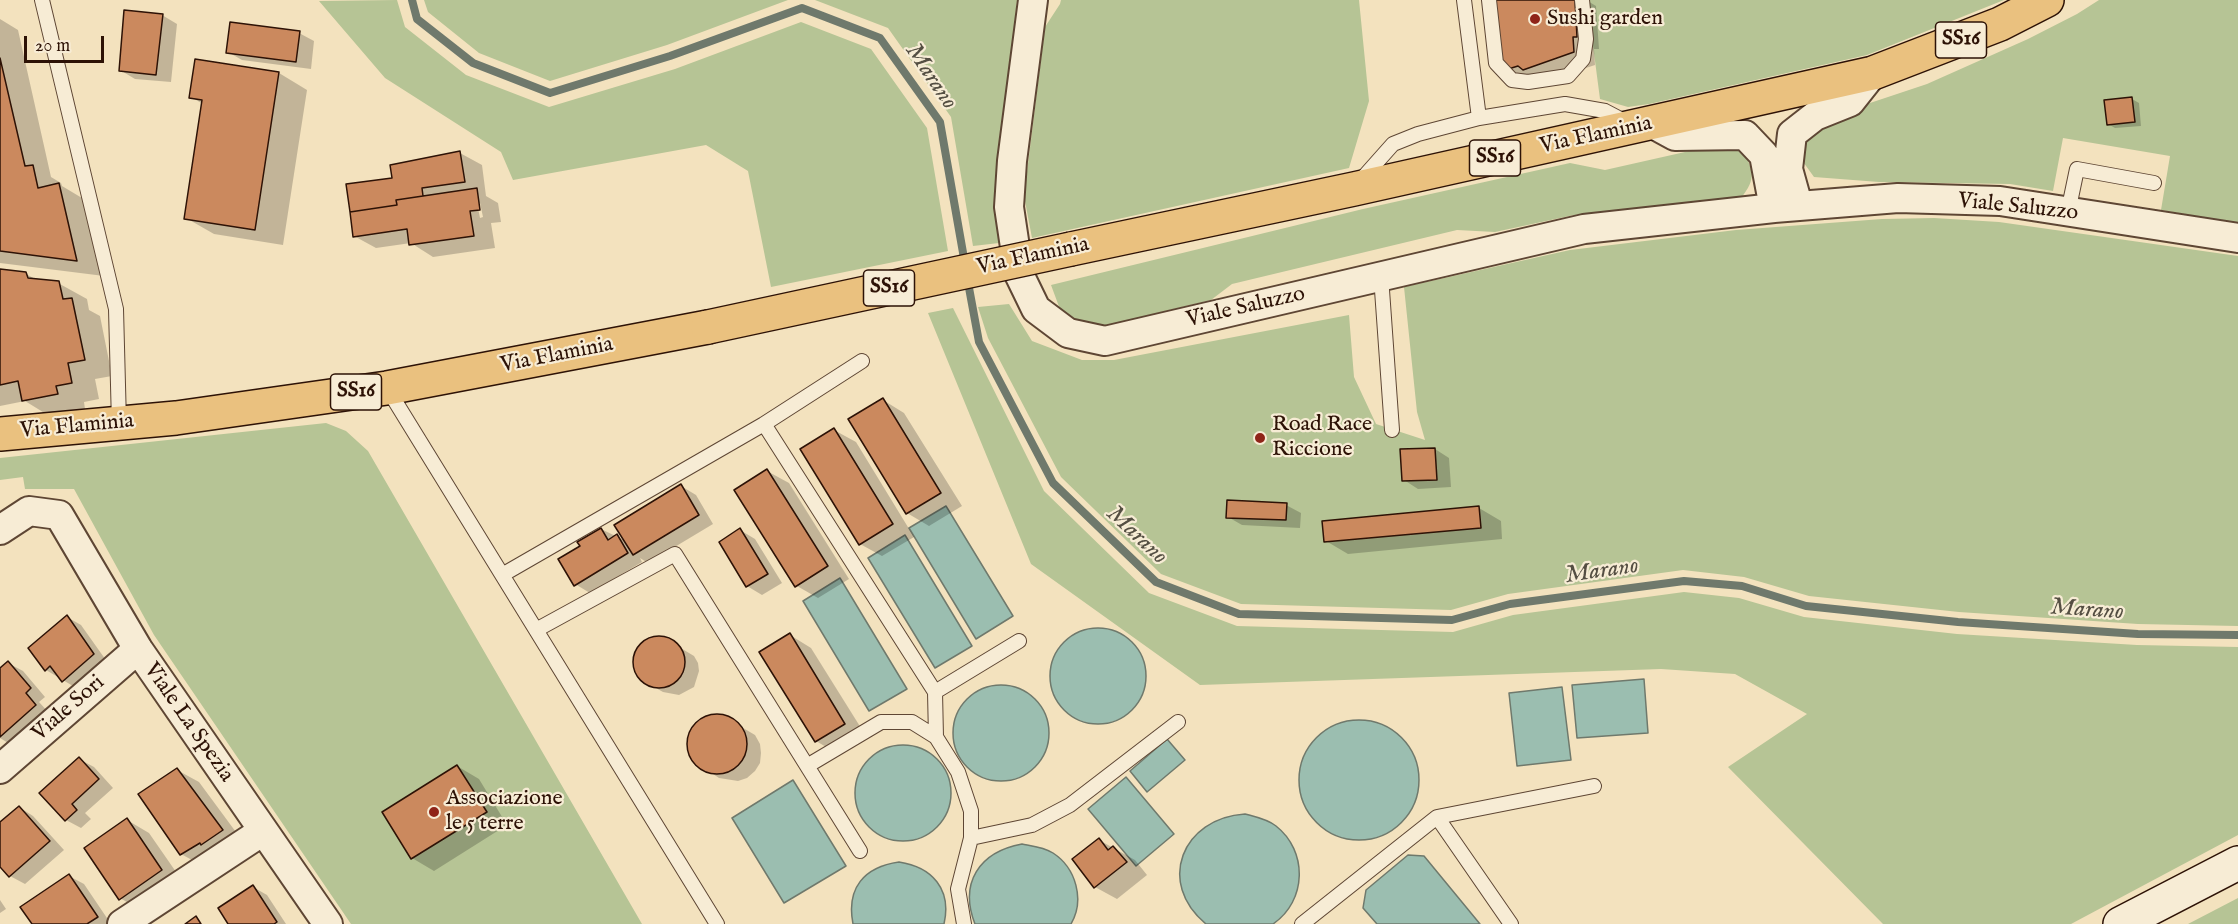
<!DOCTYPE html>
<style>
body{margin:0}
#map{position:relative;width:2238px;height:924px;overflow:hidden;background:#f3e2be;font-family:"IM FELL English",serif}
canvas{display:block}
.scale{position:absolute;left:24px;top:36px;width:80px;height:27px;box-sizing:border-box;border:3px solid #2d1206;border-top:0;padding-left:8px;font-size:18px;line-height:21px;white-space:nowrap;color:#2d1206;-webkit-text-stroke:4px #f7ecd5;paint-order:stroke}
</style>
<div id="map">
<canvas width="2238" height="924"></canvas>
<div class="scale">20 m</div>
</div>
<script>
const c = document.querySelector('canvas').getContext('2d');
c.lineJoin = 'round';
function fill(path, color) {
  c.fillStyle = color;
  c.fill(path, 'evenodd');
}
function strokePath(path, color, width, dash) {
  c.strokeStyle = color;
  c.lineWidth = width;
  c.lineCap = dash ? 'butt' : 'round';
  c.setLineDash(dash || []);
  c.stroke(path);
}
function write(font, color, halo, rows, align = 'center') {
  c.font = font + ' "IM FELL English",serif';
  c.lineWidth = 4.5;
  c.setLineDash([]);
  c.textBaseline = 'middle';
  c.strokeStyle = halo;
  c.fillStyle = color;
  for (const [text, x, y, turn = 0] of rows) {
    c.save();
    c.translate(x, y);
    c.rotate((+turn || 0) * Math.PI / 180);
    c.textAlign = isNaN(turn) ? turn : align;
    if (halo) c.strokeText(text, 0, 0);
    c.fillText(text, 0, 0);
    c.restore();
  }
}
const green = new Path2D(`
 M397,0L405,27L466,75L549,107L675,69L801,22L871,49L927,128L948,251L771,287L748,171L706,145L513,180L501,152L385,78L319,1Z
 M424,0H788L667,45L550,81L479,53L428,12Z
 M815,0H1017L996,189L999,243L973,246L951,117L888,28Z
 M1061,0H1359L1369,101L1349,168L1032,238L1024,196L1045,27L1060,4Z
 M1587,0H2004L1867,55L1649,104L1628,107L1600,99Z
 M2099,0H2238V223L2161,210L2170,156L2063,138L2053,191L2010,184L1879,182L1814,177L1801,159L1804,137L1822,119L1927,84L2028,39L2077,14Z
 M1725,143L1743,150C1753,171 1757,178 1741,198L1574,215L1495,232L1457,230L1232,284L1211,300L1103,326L1079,324L1061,312L1051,285L1363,209L1570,163L1605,170Z
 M1934,218L1999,222L2238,256V626L2138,624L1959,612L1809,596L1744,577L1683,570L1508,594L1451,610L1241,604L1161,574L1061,477L988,338L978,307L1009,304L1032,341L1082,360H1114L1349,315L1354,377L1376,424L1425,440L1417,412L1404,287L1570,250L1736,230L1882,219Z
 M953,308L1044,491L1149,593L1237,626L1453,632L1513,615L1684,592L1739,598L1804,617L1957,634L2137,645L2238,647V835L2071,924H1883L1728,767L1807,714L1735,674L1661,669L1200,685L1031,564L928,313Z
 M326,423L346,431L368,451L642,924H351L154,635L74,489H25L23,477L0,480V458Z
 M2238,898V924H2188Z`);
const water = new Path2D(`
 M946,506L1013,616L976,639L909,528Z
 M905,535L972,646L935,668L868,558Z
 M840,578L907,689L869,711L803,601Z
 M1050 676a48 48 0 1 1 96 0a48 48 0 1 1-96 0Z
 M1644,679L1648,733L1577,738L1572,685Z
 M953 733a48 48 0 1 1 96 0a48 48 0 1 1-96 0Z
 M1562,687L1571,760L1517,766L1509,693Z
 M1299 780a60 60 0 1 1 120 0a60 60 0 1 1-120 0Z
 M1167,739L1185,760L1147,792L1130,771Z
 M855 793a48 48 0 1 1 96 0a48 48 0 1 1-96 0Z
 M1126,777L1174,834L1136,866L1088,809Z
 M793,780L846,866L784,903L732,818Z
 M1245,814C1256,817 1267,819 1276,826C1308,851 1307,901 1273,924H1206C1156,883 1182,818 1245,814Z
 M1022,844C1033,846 1044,847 1053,853C1076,868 1085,900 1071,924H975C959,883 979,852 1022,844Z
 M1408,855L1424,856L1480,924H1377L1363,908L1366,890Z
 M899,862C932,867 952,889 944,924H853C846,888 864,867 899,862Z`);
const shadow = new Path2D(`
 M1493,0H1586L1596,6L1599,49H1594L1595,65L1546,81H1528L1506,68Z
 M162,15L177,24L171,82L135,79L120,70Z
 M0,19L18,30L51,177L61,183L62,186L87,201L104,276L0,263Z
 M299,33L314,41L311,69L242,60L228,52Z
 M197,61L279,73L307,90L283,245L214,234L186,218L203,104L191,97Z
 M2132,99L2139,103L2141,126L2115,128L2108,124Z
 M460,153L482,165L486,196L498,203L501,222L491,223L495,248L433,257L411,243L376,248L354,236L393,179ZM477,203H480L483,217L480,218Z
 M0,271L26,274L37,280L58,283L87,299L89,310L100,316L112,376L95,379L99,399L84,402L85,409L51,417L25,401L0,406Z
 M883,400L904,413L962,506L929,526L907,513L850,420Z
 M834,430L856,442L914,537L882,556L860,544Z
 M1435,449L1449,458L1451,487L1418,489L1404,480Z
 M767,471L789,483L849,579L818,598L797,586Z
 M681,486L696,495L713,524L648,563L640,558L642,562L590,593L575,584L582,547L601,529L626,541Z
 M1286,505L1301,513L1300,528L1242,525L1228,517Z
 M1479,508L1501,521L1502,539L1348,554L1326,541Z
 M740,530L755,539L782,583L762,595L747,586Z
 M67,617L81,625L108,663L78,689L46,670Z
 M790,635L811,648L866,736L838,754L816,741Z
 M656,638H664L694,656L698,663L699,671L694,687L679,695L663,692L647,683L636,670L637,653L641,646Z
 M8,663L23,671L45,697L39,702L50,714L13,746L0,738V670Z
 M713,716H722L738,725L755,735L760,744L761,753L760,763L755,771L747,778L738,781L719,778L695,762L691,754L689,744L691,734L703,720Z
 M79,759L94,767L113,788L85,813L91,819L81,828L66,820Z
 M457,766L479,779L507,825L434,871L412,858Z
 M177,770L199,782L244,843L203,866L181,854Z
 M19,807L33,816L64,850L25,884L10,876L0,865V824Z
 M127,820L149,833L183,882L142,911L120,898Z
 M1099,840L1135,860L1147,875L1117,899L1095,887Z
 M69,876L84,884L111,924H34Z
 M253,887L267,895L286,924H230Z
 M0,900L6,909L0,913Z`);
const stream = new Path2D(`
 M412,0L417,19L473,63L550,93L670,56L802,8L880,38L940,122L965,264
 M967,277L979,342L1053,483L1156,582L1239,614L1452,620L1510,604L1684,581L1742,586L1806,606L1958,622L2138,634L2238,635`);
const building = new Path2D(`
 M1491,0H1575L1577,37H1573L1574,52L1523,70L1518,66L1505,70L1499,62Z
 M124,10L163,14L156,75L119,71Z
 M230,22L300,31L296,62L226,53Z
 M0,58L25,166L33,165L38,188L59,183L77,261L0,251Z
 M195,59L279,72L255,230L184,219L202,100L189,98Z
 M2132,97L2135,122L2107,125L2104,100Z
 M460,151L465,182L422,188L423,196L396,200L397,205L350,212L346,184L392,178L390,165Z
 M477,188L480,210L470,211L474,236L409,245L407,229L353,237L350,212L397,205L396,200Z
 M0,269L26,272L28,278L59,281L63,299L72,298L85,360L68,363L72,383L56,386L58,394L22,401L18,381L0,385Z
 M883,398L941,493L906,514L848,419Z
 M834,428L893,524L859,545L800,449Z
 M1435,448L1437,480L1402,481L1400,449Z
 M767,469L828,566L795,587L734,490Z
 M681,484L699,515L633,555L614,525Z
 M1227,500L1287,503L1286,520L1226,518Z
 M1479,506L1481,528L1324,542L1322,521Z
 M601,528L608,540L617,534L628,553L574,586L558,559L580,546L577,542Z
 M740,528L768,574L746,587L719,542Z
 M67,615L94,654L62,682L50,666L45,671L28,648Z
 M790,633L845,724L815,742L759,652Z
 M633 662a26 26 0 1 1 52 0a26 26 0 1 1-52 0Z
 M8,661L31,688L26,693L36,705L0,737V668Z
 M687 744a30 30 0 1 1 60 0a30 30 0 1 1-60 0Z
 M79,757L99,779L72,804L77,810L65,821L39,793Z
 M457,765L487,812L411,859L382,812Z
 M177,768L223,830L201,845L200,843L180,855L138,794Z
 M19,806L50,841L9,877L0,867V822Z
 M127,818L162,870L119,900L84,848Z
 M1099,838L1108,850L1113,846L1127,862L1094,888L1072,859Z
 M69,874L98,917L87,924H32L20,907Z
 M253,885L277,922L274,924H228L218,908Z
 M196,916L201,924H185Z`);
const lane = new Path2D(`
 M42,0L116,309L119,423
 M1464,0L1479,118
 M1489,0L1496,63L1512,80L1528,82L1568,76L1583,59L1586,39L1582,0
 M1361,180L1393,144L1418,134L1479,118L1565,104L1605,111L1626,122
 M2068,212L2077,169L2154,183
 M1381,276L1392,430
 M862,361L764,424L935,692L936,737
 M387,388L717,924
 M502,575L764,424
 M536,630L675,554L860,851
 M935,692L1019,641
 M807,766L881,722H912L936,737L958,772L971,811V838L958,889L964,924
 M1437,817L1594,786
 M971,838L1032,825L1070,805L1178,722
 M1302,924L1437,817L1511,924`);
const street = new Path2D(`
 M1033,0L1012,161L1009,207L1019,274L1036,309L1068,333L1105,341L1584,229L1774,208L1898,198L2000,201L2238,238
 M1653,124L1675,136L1745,135L1764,155L1774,208
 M1798,205L1788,169L1792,134L1815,116L1850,102L1873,73
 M0,530L29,511L59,515L138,649L328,924
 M0,769L138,649
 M122,924L263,831`);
const secondary = new Path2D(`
 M2120,924L2238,863`);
const primary = new Path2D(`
 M1071,249L1354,189L1873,73L2000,24L2047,0
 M0,434L176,418L387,388L708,327`);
const primaryBridge = new Path2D(`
 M708,327L1071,249`);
const markers = [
 [1535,19,6,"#8f2418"],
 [1260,438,6,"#8f2418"],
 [434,812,6,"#8f2418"]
];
const shields = [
 [1961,40,51],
 [1495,158,51],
 [889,288,51],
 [356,392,51]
];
const shieldNames = [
 ["SS16",1961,40],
 ["SS16",1495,158],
 ["SS16",889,288],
 ["SS16",356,392]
];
const poiNames = [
 ["Sushi garden",1547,19],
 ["Road Race",1272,425],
 ["Riccione",1272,450],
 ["Associazione",446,799],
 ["le 5 terre",446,824]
];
const streetNames = [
 ["Via Flaminia",1596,136,-12],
 ["Viale Saluzzo",2018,208,6],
 ["Via Flaminia",1033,257,-12],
 ["Viale Saluzzo",1246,308,-13],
 ["Via Flaminia",557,356,-11],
 ["Via Flaminia",77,427,-5],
 ["Viale Sori",69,709,-41],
 ["Viale La Spezia",188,723,55]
];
const waterNames = [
 ["Marano",930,77,56],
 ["Marano",1136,536,43],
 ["Marano",1602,572,-8],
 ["Marano",2087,611,4]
];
fill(green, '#b6c495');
fill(water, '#9bbeb0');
strokePath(water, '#6f796c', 1.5);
fill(shadow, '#0003');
strokePath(stream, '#6f796c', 8);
fill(building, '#cb895e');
strokePath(building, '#2d1206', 1.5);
strokePath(lane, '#5e4634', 16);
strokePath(street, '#5e4634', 32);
strokePath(secondary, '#2d1206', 36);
strokePath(primary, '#2d1206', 36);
strokePath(lane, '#f7ecd5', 14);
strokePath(street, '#f7ecd5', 28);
strokePath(secondary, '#f7ecd5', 33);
strokePath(primary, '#eac17f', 33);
strokePath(primaryBridge, '#2d1206', 36, []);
strokePath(primaryBridge, '#eac17f', 33);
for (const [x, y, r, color] of markers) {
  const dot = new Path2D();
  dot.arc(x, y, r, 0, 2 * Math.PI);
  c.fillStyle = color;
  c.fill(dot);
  strokePath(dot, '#f7ecd5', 2);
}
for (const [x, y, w] of shields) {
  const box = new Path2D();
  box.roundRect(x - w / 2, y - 18, w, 36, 4.5);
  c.fillStyle = '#f7ecd5';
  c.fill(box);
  strokePath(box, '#2d1206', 1.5);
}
write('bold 21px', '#2d1206', null, shieldNames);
write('22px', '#2d1206', '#f7ecd5', poiNames, 'left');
write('22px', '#2d1206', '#f7ecd5', streetNames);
write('italic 24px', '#544e42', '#f7ecd5', waterNames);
</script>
